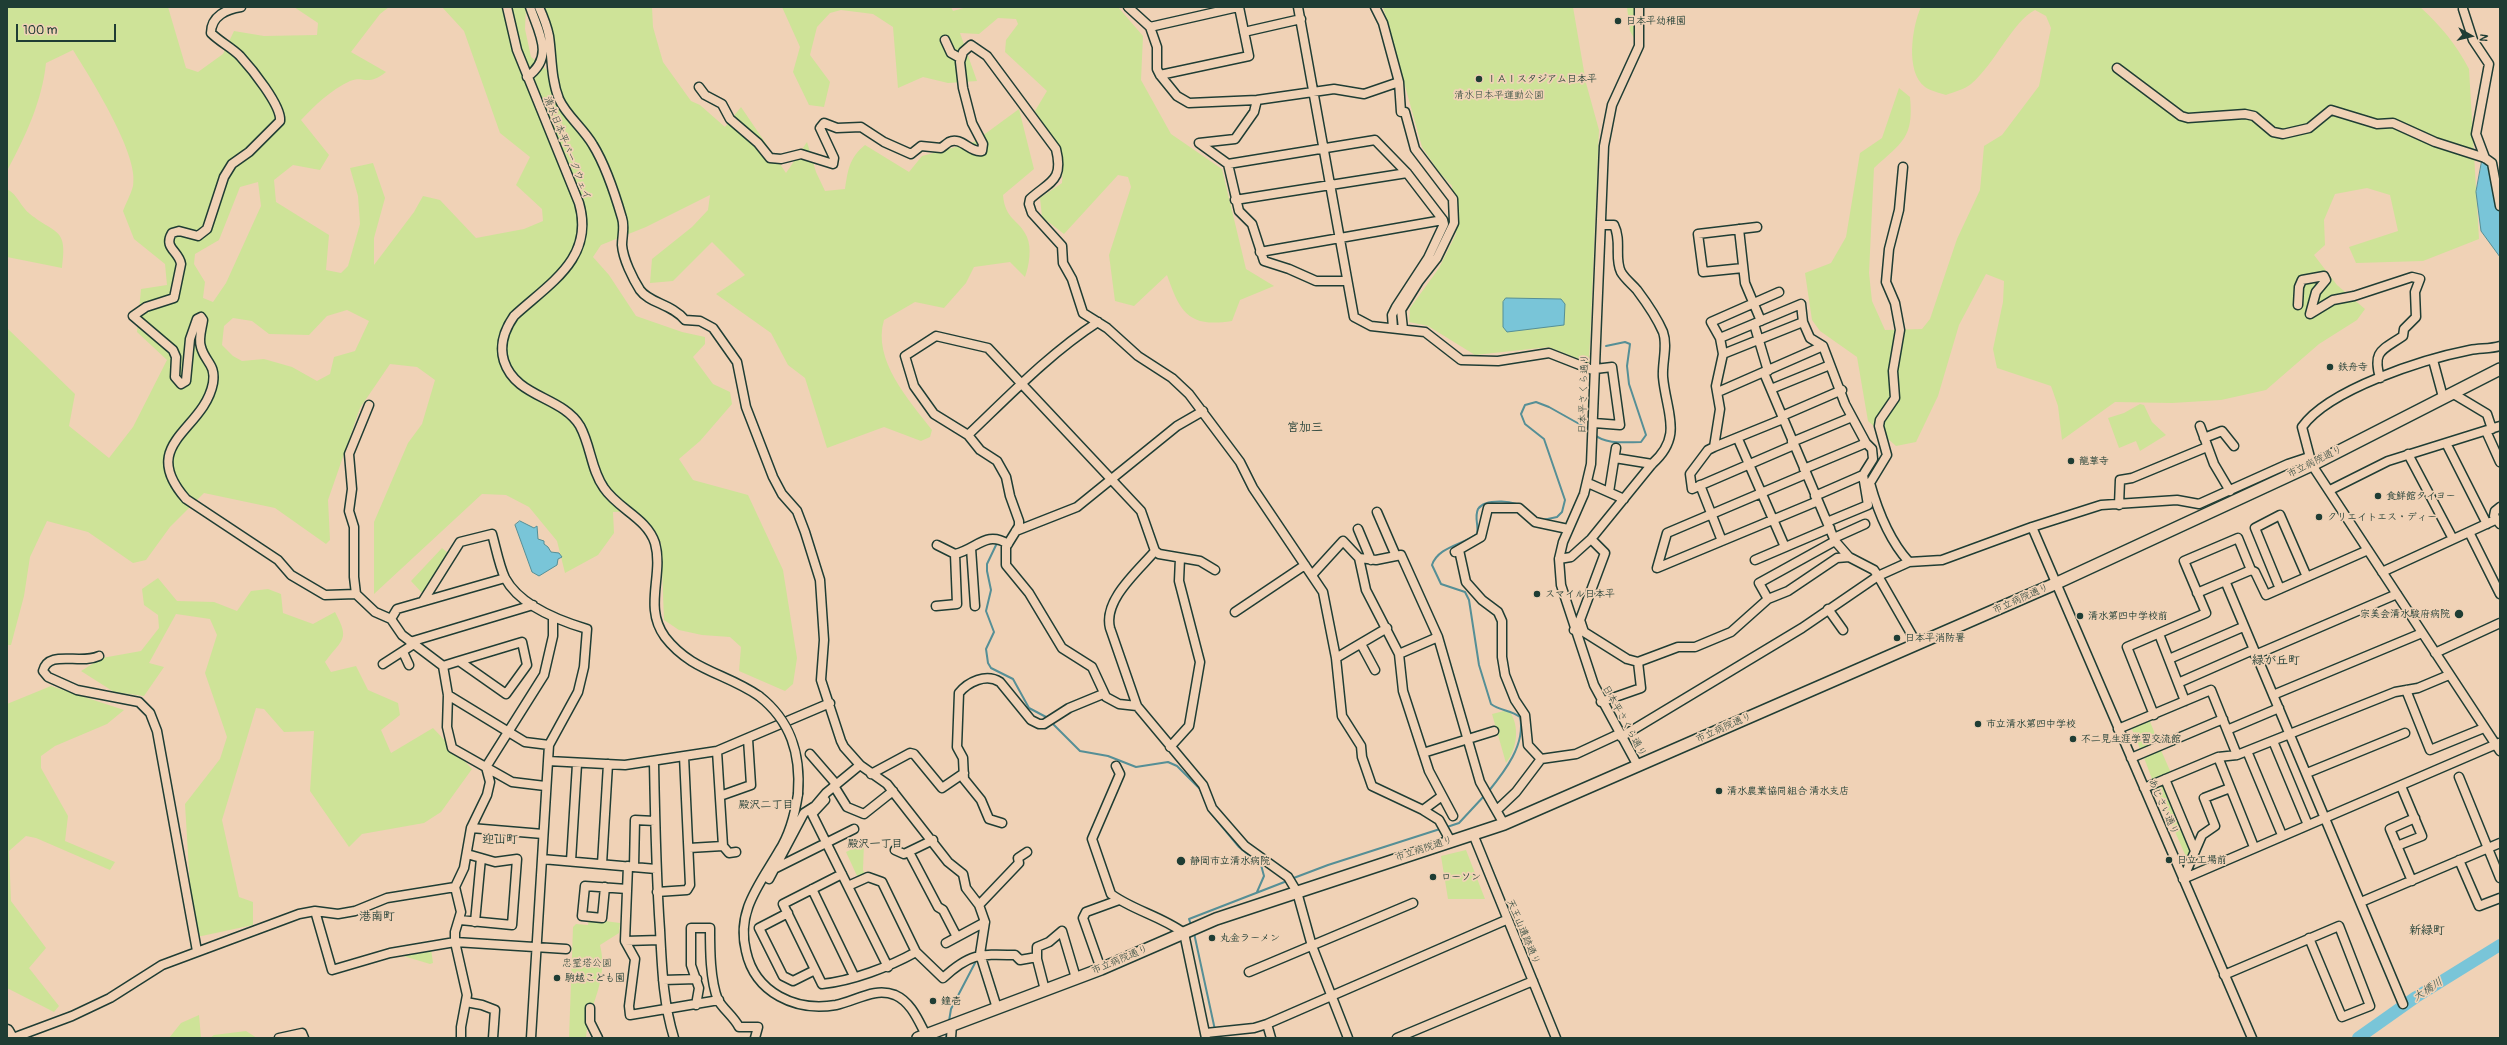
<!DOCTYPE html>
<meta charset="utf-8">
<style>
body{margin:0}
#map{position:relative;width:2507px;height:1045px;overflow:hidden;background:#f0d2b6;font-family:Pangolin,sans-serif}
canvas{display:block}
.frame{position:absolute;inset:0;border:8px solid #1f3d34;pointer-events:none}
.north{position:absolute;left:2451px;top:16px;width:40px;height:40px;-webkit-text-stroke:3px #f0d2b6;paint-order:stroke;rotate:98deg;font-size:11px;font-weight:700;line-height:16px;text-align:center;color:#1f3d34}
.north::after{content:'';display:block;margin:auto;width:14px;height:18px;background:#1f3d34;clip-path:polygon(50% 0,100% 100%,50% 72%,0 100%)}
.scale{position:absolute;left:16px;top:24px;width:100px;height:18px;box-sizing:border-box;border:2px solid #1f3d34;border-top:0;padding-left:5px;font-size:12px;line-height:14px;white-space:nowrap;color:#1f3d34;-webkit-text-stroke:3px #f0d2b6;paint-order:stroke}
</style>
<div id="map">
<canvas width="2507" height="1045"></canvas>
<div class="frame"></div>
<div class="north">N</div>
<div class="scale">100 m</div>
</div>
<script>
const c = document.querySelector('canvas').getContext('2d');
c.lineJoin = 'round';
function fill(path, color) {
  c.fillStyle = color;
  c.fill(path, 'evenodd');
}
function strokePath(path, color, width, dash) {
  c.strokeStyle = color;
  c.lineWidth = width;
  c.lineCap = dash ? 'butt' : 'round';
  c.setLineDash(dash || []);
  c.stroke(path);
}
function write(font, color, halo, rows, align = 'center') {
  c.font = font + ' Pangolin,"Klee One",sans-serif';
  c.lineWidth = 3.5;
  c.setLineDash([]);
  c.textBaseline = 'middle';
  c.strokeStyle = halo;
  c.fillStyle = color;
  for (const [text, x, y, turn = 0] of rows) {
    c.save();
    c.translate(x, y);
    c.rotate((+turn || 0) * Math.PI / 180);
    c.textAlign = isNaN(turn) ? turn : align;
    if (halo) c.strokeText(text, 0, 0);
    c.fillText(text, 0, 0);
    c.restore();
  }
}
const green = new Path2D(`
 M7,7H168L186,68L198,72L223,54L234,31L264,36L317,35L318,23L294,7H389L380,14L351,52L386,72C367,87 364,75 350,81C332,89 314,106 301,120L329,155L320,170L293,165L274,180L276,202L329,235L326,270L341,273L348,266L360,224L358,196L350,168L373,163L385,198L374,238V265L414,212L423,196L440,200L476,238L524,229L543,221L542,209L516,185L530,157L500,133L464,31L442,7H526L525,29L531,57L547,70L556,64L542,7H652L653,27L663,62L691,101L700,105L725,127L741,107L786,173L807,142L816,172L825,191L845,189C848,170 849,158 865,145L909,172L922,156L974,142L1019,109L1034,169L1003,195C1005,220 1019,219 1027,237C1032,248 1029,266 1025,277L1010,262L974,267L966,283L944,308L915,302L884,320C872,360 909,400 932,430L930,437L921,441L884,427L827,448L805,378L788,365L771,333L716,294L745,275L712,242L673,281L650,283L652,259L692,227L708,210L710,195L646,227L601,245L593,257L609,275L636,316L682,332L705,337V344L693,357L713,384L730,392L732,404L700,441L679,459L693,480L748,495L783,570L797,658L793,684L785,691L739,671L741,647L730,637L702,635L679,630L664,620L661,543L636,511L613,512L614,533L598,555L565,573L557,541L529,507L506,495L482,494L374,594V522L408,443L422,424L435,380L417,367L390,364L360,408L328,500L330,540L326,544L275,508L204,493L170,527L146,560L133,563L88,532L47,521L30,557L24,596L11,645H7V328L75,394L69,426L109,458L133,427L167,360L137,332L141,289L167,285L165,264L134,239L123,211C126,203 131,194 133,186C140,155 89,76 73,50L46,63C42,102 25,137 7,171ZM258,182L261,206L226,283L213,302L203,298L205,282L194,264L195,254L219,240L240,187ZM347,310L369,321L355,351L334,357L330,374L317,381L292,367L264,359L242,361L233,356L222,345L224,326L233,318L252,321L269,334L309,335L327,316Z
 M782,7H951L953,11L967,7H1118L1143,36L1141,80L1171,134L1222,169L1246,269L1274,286L1240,300L1232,321C1188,328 1180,312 1167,275L1134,306L1115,301L1109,255L1131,187L1128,177L1118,175L1064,234L1042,217L1040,198L1062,183L1063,161L1035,111L1047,91L1005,52L1006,40L1018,24L1016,19L998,18L979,34L960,33L977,81L948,83L923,77L898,88L893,27L873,14L841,10L830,13L817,27L810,55L830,82L824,107L809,105L793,72L800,47Z
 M1383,7H1573L1586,83L1599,130L1589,363L1549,347L1475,355L1428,326L1409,322L1410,308L1439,268L1456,234L1452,186L1439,172L1422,147Z
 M1627,7H1636L1635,40L1630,31Z
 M1921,7H2420C2441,26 2456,44 2469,69L2479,239L2423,261L2356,263L2349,247L2398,231L2390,195L2367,188L2335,194L2324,220L2325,245L2314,255L2337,285L2365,309L2357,320L2319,344L2266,390L2221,400L2172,403L2115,402L2062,440L2058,406L2051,386L1997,368L1993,349L2003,302L2004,281L1986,274L1959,325L1938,396L1916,442L1896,446L1868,421L1857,357L1820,331L1812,320L1805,273L1831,263L1846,237L1860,153L1882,138L1899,88L1910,97C1914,138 1902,142 1874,168L1869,273L1872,301L1885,330L1922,329L1930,319L1957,239L1980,190L1984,146L2002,135L2039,86L2051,28L2046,16L2035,10C2013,21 1994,65 1971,84C1965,89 1954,92 1946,95C1940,93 1931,91 1925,87C1905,72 1912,27 1921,7Z
 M7,189C18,195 20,206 30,214C56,235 68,227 62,268L7,257Z
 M2140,404L2144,405L2152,422L2166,435L2140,451L2136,441L2119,448L2108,418L2124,413Z
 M442,548L449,554L423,594L411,581Z
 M158,578L177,601L214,602L237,611L251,591L268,589L281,594L283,613L313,624L335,612C350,640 343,638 325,662L331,672L356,666L368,690L398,703L400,715L381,730L391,753L433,728L472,769L441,812L424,823L362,834L349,847L310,791L314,731L284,732L264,709L256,708L222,820L239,897L253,902V925L197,937L191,904L185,804L220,759L227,737L205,673L217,635L210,619L176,614L149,663L164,667L144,696L114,692L81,671L102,658L141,651L159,628L158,615L144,605L142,589Z
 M51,686L124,710L107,724L55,746L41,756V768L68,816L65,841L115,862L110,870L36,838L26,836L9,851L11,901L46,948L29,968L59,1006L54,1012L7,988V704Z
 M1504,711L1510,712C1520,727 1517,749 1506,763L1492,714Z
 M2149,719L2159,744L2141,751L2131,727Z
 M2160,748L2171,773L2155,780L2152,779L2143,755Z
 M2164,783L2193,852L2187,859L2155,786Z
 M864,843L863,870L865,874L858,878L846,852Z
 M1466,850L1485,899H1448L1441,856Z
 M589,919L620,923L619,933L600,945C609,981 589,1003 586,1038H569L573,927L576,924L588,925Z
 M431,949L433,963L430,964L400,955Z
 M199,1015L201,1038H169L181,1023Z
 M246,1031L257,1038H210L214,1035Z`);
const water = new Path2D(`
 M2482,161L2491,164L2500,211V257L2481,231L2476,192Z
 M1506,298L1561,299L1565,304L1564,325L1507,332L1503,327V302Z
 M520,521L534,528L537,526L538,539L544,541V544L548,547L551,552L559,553L562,557L558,559L557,565L539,576L532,572L515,525Z`);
const stream = new Path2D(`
 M1594,434C1605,445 1626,442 1641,442L1646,435L1629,384L1627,366L1630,344L1625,342L1606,346
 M1543,520L1557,517L1562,512L1565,500L1544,439L1525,424L1521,414L1525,405L1536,402L1549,407L1590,430
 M997,543L987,564V571L991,590L986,611L994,632L986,649L988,663L991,668L1013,679L1029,708L1048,718
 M1051,722L1080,751L1108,756L1136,767L1168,762L1177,766L1200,789L1210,812L1239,847L1261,865L1264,876L1257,892
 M1488,792C1505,771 1526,744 1520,717C1511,710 1500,711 1491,704L1479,665L1469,600L1465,592L1441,584L1432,565C1438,547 1462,545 1477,534C1479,525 1474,518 1478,509C1485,498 1518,500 1525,509
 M1447,827L1459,823L1485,795
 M1291,879L1328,865L1440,829
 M1191,925L1189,919L1287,881
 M1194,933L1215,1030
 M949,1021L951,1009L975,963
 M946,1038L947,1032`);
const river = new Path2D(`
 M2358,1038L2416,997L2500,945`);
const minor = new Path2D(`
 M241,7C227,9 211,16 211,33C220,42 231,47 240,56C251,68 282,106 280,121L249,152L232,164L224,177L207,229L198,236L179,231L172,233C163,248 179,251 181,264L174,298L146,307L133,316L173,350L176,357L175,377L181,384L186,381L190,339L197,319L201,317L203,320C202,328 198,339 201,347C205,362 216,364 213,383C204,431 137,443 186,499L278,560L291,575L325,595L356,594
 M507,7L517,50L579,203C595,258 550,283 514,316C505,329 499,345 504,361C516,398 562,396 580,426C591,446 591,470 604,488C618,509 647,518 655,543C664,575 643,607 665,637C691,671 726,673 759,696
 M539,7C543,16 547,26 549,36C552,57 551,79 559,99C566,115 583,128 593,145C606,166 615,194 622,218C625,227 622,236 622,245C623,259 633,279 640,290C649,303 672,304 685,320L700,321L713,328L737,362L746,407L773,477L782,494L797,511L805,532L820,580L824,640L821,680L841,741L844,747L860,765L887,784L948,862L963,874L966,888L979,905L985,922L980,954L997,1008
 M1128,7L1150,27L1157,47V69L1160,75L1177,96L1189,103L1257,100L1334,89L1364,94L1399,82
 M1298,7L1354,317L1371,326L1425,332L1461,360L1498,361L1549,353L1595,371
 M1375,7L1383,23L1399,82L1401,112H1405L1415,149L1453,199L1454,223L1437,258L1419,281L1401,310L1403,329
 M2463,9L2473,40L2489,64L2476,134L2485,158
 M1150,27L1238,7
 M1244,32L1301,19
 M945,40L951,53L960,58
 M2117,68L2181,116L2188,118L2245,114L2254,116L2273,132L2283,134L2309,128L2331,110L2377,124L2393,123L2435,142L2485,158L2492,163L2500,206
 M1160,75L1249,56L1239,7
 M527,77C555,57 539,33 530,7
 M699,87L705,95L722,104L730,119L758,143L770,158L781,159L801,154L833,164L834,158L820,128L824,123L837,128L861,127L884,142L911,154L921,146L941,148C944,146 946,144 949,142C961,136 970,153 982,151L983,144L972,123L963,88L960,62L963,52L971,45L987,56L1056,149C1064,181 1050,181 1030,199L1029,204L1032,213L1062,246L1063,263L1072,279L1083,313L1107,328L1138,356L1172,378L1189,394L1240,462L1253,488L1323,592L1336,658L1342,716L1361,746L1362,757L1372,786L1423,810L1439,820L1450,840
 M1257,100L1254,112L1235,139L1199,143L1228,164L1375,140L1407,173L1443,220L1444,224L1428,258L1396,307L1401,310
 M1228,164L1239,211L1252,224L1264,261L1289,269L1316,281H1347
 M1903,167L1899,210L1889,249L1886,282L1895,303L1900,330L1893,371L1895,398L1880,420L1879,426L1887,455L1870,483C1878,512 1889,540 1909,562
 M1235,200L1407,173
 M1739,229L1745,283L1761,321
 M1260,252L1443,220
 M1743,268L1703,272L1698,234L1757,227
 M1779,292L1711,322L1720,338L1723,354L1716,386L1720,409L1714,447L1708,450L1690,474L1692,489L1794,445
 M2298,305L2299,287L2302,280L2324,276L2326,280L2316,292L2310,314L2333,300L2354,296L2412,277L2420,279L2415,292L2416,317L2404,329L2403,336C2383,350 2372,350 2380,378
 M1754,324L1768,371
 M1393,328L1392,315L1396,307
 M1720,338L1801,304L1803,322L1810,338L1823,346L1845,404L1866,443L1872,449L1873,459L1863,475L1868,505L1827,522
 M2500,346C2490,349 2480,348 2470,350C2424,359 2329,389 2302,427L2312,465L2500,751
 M1723,354L1803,322
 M2433,360L2443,397
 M1764,373L1835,541L1849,557L1874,570L1878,576L1917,644
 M1771,389L1830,365
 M1718,392L1823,346
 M2452,393L2487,414L2492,429
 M369,405L349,454L352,489L349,511L354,527V577L356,594L375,612L391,619L402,635L443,666L448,695L447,727L452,748L512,782L545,786
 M1782,416L1842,390
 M1594,423L1620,425L1612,367L1595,369
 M2200,426L2214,464L2230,491
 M2486,431L2500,462
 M968,435C1009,396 1050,353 1098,322
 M2204,438L2222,431L2234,446
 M1738,439L1785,547
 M1792,442L1852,417
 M2446,443L2487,524
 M1714,447L1783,419
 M2408,454L2453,539
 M1615,458L1652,464
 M1804,469L1866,443
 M1806,474L1667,533L1657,568L1818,501
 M1588,483L1624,499
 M1700,485L1722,541
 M2330,490L2388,461L2500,426
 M1609,492L1616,448
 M1815,496L1863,475
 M2119,505L2120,480L2132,478L2207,447
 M2500,507L2495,511L2494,516L2500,524
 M1377,512L1396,556
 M2032,527L2252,1038
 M1358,529L1371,560
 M1016,531L1077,507L1177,426L1203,411
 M2469,532L2500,594
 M1834,538L1865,524
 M937,545L955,554C977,549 986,530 1008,544
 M971,548L975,606
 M1459,550L1466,582L1482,600L1498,612L1502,621V657L1505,675L1515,700L1525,715L1528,745L1541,759
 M1155,551L1159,554L1200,561L1215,570
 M1455,552L1481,537L1488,508H1519L1535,522L1568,529
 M1359,558L1366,590L1399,654L1403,691L1429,771L1453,816
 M1559,559L1571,557L1591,539L1652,464C1684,436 1666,412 1663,377C1662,362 1668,346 1663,332C1657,318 1646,302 1637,290C1632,284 1625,279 1621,272C1614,258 1622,241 1614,225H1601
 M1755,560L1830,528
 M2382,572L2495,520
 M1312,575L1343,541L1359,558L1376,560L1401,555L1438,637L1480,782L1504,824
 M2226,583L2403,1004
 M2280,589L2255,528L2280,515L2307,577
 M2197,593L2251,570
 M1768,599L1759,583L1835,541
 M423,601L460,542L492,534C496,548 499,565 505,578C520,606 560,621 587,629L584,667L578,692L549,745L531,1038
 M936,606L957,604L955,554
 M1828,609L1843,630
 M1235,612L1305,565
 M391,619L397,609L505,578
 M1574,630L1584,632L1627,659L1638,662L1678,647H1695L1731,632L1768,599L1788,591L1837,558L1849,557
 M1584,632L1580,620L1605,553L1591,539
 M2159,634L2185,701
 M410,642L533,605
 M522,642L527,665L506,694L459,661Z
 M1361,644L1375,670
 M403,652L409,665
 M2435,653L2500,623
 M1399,654L1438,637
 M2255,655L2397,594
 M99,656C80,665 48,649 43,671L48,677L77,690L139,702L150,713L157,731L197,951
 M1336,658L1387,628
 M2169,659L2243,627
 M383,664L414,644
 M443,666L459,661
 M2178,683L2253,650
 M2406,690L2430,750L2484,728
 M448,695L525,742L549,745
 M2273,695L2422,633
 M1601,702L1641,688L1638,662
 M1137,706L1119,704L1106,697L1092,667L1062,648L1029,593L1006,565V547L1019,526V521L1010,496L1006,477L997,461L980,450L968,435L934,414L914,386L905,356L936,336L988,348L1141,511L1155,551C1138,571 1103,600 1110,628L1137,706L1203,785L1212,808L1245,846L1288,877L1297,892L1312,946L1348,1038
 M2154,715L2127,647L2206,613L2184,561L2238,538L2251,570L2255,572L2266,595L2368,550
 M2118,729L2211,690L2237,755
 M2227,730L2279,708
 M1621,737L1802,628L1878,576L1909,562L1942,560L2032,527L2101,505L2177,500L2199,504L2288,464L2309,457
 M2273,741L2308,825
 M1170,747L1189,726L1200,662L1179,581L1180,558
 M2247,751L2282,835
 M1423,753L1494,731
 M810,754L836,784
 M2218,757L2254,847
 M2131,758L2223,719
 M548,761L625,765L717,751L830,703
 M654,762C655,818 656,874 660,930C662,968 663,1002 674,1038
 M1116,766L1120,774L1092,839L1111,894C1132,910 1161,916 1184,933L1206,1038
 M1638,766L1594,685L1561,585L1559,559L1563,542L1584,494L1591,464L1604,146L1612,105L1639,46V7
 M2307,773L2405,733
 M871,774L910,753L914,754L942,788L964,773
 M2459,777L2500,878
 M2165,779L2195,851
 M834,786L847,807L864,814L893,791
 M2144,788L2218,757L2237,755L2395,692L2418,688L2449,675
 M798,794C795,814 790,834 779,851C760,884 736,911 746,951C755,993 796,1012 836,1005C856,1001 874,987 895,995C911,1002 918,1020 926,1035
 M720,796L751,785L748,739
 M822,798L825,800L812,814L888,967
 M1423,810L1442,796
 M1497,810L1516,792L1541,759L1576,754L1619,734
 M1002,823L989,819L981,800L964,779L963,758L957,747L959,693C968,682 986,673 1000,682L1031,720L1039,724H1044L1069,708L1103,694
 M471,828L543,834
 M1473,834L1556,1038
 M723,846L729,853L736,852
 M2397,846L2422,836L2401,786
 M689,848L723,846L717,751
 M895,850L904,854L933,840
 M909,852L938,907L943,910L957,937
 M542,859L656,869
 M2459,860L2479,906L2500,898
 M571,861L577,764
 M602,864L608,764
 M628,866L625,941L635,959L629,1006L630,1015L719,1000
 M634,867L635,820L655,821
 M776,868L854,829
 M842,874L783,904L822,984C852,981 889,967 916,952
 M769,879L804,813L815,806L826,793L860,765
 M2183,879L2499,743
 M2183,879L2202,835L2215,826L2204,798L2230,788
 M2412,881L2390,829L2415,818
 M848,886L868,877L882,882L916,952L943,978C970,953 980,954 1015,955L1020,960L1037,957
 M605,887L602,918L582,916L585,886L627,889
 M812,889L854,976
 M657,892L687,890L690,885L684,756
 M2361,902L2500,843
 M979,905L1019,863L1018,858L1027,852
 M315,911L332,970L390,953L455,942L566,949
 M788,913L759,928L783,976L793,981L815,970
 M460,920L512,925L517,859L495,862L467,854
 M475,922L481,858
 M625,941L660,940
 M946,943L985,922
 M1101,969L1083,918L1086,912L1119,900
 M1249,972L1413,903
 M2224,975L2339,926L2370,1006L2342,1017L2309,938
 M663,980L697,979
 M1045,990L1037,959V947L1049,942L1062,931L1076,978
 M466,1002L482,1005L495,1010L493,1038
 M696,1005L699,988L691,965V928H710C710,949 710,980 718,1000C723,1009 734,1017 739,1027H758L755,1038
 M590,1008V1022L598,1038
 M1267,1024L1271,1038
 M1206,1033L1254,1028L1267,1024L1506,920
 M13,1038L72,1016L110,998L162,965L299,914L315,911L338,914L355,911L387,898L455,887
 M279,1038L302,1033L304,1038
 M461,1038V1027L467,995L455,942V932L461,912L455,887L464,868L471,828L487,795L490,782L486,767L544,675L553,636V618
 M951,1038L952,1025
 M1397,1038L1533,981`);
const major = new Path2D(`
 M918,1038L1101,969L1216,919L1504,824L2057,583L2312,465L2500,369`);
const highway = new Path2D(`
 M7,1031L11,1038`);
const minorBridge = new Path2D(`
 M759,696C791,721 801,754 798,794`);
const markers = [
 [1618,21,4,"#1f3d34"],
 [1479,79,4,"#1f3d34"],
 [2330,367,4,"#1f3d34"],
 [2071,461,4,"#1f3d34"],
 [2378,496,4,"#1f3d34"],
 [2319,517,4,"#1f3d34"],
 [1537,594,4,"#1f3d34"],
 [2459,614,5,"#1f3d34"],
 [2080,616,4,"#1f3d34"],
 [1897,638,4,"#1f3d34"],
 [1978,724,4,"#1f3d34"],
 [2073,739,4,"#1f3d34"],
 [1719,791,4,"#1f3d34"],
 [2169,860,4,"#1f3d34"],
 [1181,861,5,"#1f3d34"],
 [1433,877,4,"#1f3d34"],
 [1212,938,4,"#1f3d34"],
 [557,978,4,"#1f3d34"],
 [933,1001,4,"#1f3d34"]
];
const poiNames = [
 ["日本平幼稚園",1626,21],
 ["ＩＡＩスタジアム日本平",1487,79],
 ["鉄舟寺",2338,367],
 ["龍華寺",2079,461],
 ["食鮮館タイヨー",2386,496],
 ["クリエイトエス・ディー",2327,517],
 ["スマイル日本平",1545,594],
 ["宗美会清水駿府病院",2450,614,"right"],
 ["清水第四中学校前",2088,616],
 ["日本平消防署",1905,638],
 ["市立清水第四中学校",1986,724],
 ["不二見生涯学習交流館",2081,739],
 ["清水農業協同組合 清水支店",1727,791],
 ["日立工場前",2177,860],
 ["静岡市立清水病院",1190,861],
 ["ローソン",1441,877],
 ["丸金ラーメン",1220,938],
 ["駒越こども園",565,978],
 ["鐘壱",941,1001]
];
const parkNames = [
 ["清水日本平運動公園",1499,95],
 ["忠霊塔公園",587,963]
];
const streetNames = [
 ["清水日本平パークウェイ",567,148,68],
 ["日本平さくら通り",1584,394,-88],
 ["市立病院通り",2315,462,-26],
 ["市立病院通り",2021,599,-24],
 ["日本平さくら通り",1624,721,61],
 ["市立病院通り",1724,728,-24],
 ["あじさい通り",2163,807,66],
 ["市立病院通り",1424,849,-18],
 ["天王山遺跡通り",1523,932,67],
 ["市立病院通り",1120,960,-23]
];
const neighbourhoodNames = [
 ["殿沢二丁目",766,805],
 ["殿沢一丁目",875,844]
];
const waterNames = [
 ["大橋川",2428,990,-33]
];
const quarterNames = [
 ["宮加三",1305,428],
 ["緑が丘町",2276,661],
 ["迎山町",500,840],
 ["港南町",377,917],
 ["新緑町",2427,931]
];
fill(green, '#cee398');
fill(water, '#79c5d8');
strokePath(water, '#558f96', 1);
strokePath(stream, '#558f96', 2);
strokePath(river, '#79c5d8', 12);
strokePath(minor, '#1f3d34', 11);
strokePath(major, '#1f3d34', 14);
strokePath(highway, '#1f3d34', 15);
strokePath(minor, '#f0d2b6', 8);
strokePath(major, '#f0d2b6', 11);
strokePath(highway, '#f0d2b6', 12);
strokePath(minorBridge, '#1f3d34', 11, []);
strokePath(minorBridge, '#f0d2b6', 8);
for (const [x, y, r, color] of markers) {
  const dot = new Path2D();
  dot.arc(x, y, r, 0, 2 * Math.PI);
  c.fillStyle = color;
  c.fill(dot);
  strokePath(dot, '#f0d2b6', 1.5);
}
write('bold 10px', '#1f3d34', '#f0d2b6', poiNames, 'left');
write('10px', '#284539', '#f0d2b6', parkNames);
write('10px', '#1f3d34', '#f0d2b6', streetNames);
write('bold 11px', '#1f3d34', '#f0d2b6', neighbourhoodNames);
write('italic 11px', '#284b44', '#f0d2b6', waterNames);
write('bold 12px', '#1f3d34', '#f0d2b6', quarterNames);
</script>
